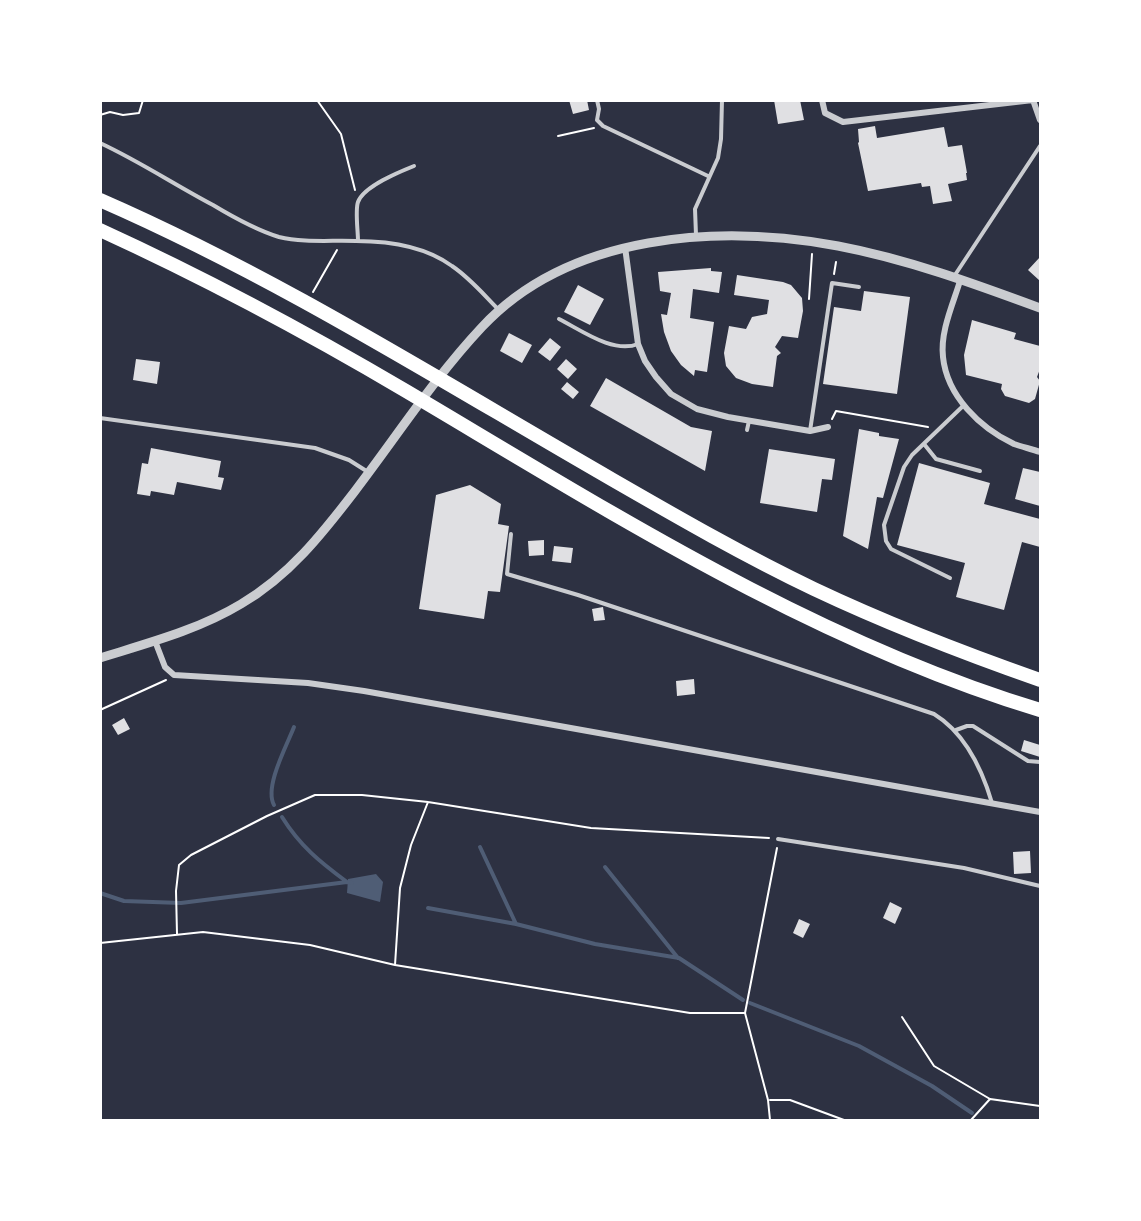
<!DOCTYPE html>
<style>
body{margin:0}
#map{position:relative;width:1141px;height:1221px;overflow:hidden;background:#2d3142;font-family:"Times New Roman",serif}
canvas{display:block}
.frame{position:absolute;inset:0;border:102px solid #fff;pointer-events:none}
</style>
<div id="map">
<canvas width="1141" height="1221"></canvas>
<div class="frame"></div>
</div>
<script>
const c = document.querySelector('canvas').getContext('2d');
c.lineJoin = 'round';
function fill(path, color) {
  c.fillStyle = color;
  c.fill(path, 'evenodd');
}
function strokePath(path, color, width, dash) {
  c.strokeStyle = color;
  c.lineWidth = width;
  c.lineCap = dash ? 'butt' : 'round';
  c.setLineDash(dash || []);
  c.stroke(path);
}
const water = new Path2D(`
 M376,874L383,882L380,902L347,893L348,879Z`);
const stream = new Path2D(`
 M274,805C264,787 287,745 294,727
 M282,817C300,846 320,862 347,882
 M480,847L516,924
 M605,867L678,958
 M100,893L124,901L181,903L347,882L352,883
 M428,908L516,924L595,944L679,958L743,1000
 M750,1003L859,1046L932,1086L972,1113`);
const building = new Path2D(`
 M569,100H587L589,110L573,114Z
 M774,100H800L804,120L778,124Z
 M875,126L877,138L944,127L948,147L962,145L967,173H966L967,180L948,184L952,201L933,204L930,186L922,187L921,183L868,191L858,143L859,142L858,129Z
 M1040,257V281L1028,270Z
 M711,268V271L722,272L719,293L693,289L690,318L714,322L707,372L695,370L694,376L681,365L671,351L664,332L661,314L667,315L671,293L660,291L658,272Z
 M737,275L783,282L791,285L802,298L803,311L798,338L782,336L775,347L781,353L777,356L773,387L752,384L736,378L726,366L724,353L729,326L746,329L752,317L767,314L769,300L734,295Z
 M578,285L604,299L590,325L564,312Z
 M864,291L910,297L897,394L823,384L834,307L861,311Z
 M972,320L1016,333L1014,339L1040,346V369L1037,377L1040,381L1035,399L1029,403L1005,396L1001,389L1002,384L966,375L964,355Z
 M509,333L532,345L522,363L500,351Z
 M550,338L561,347L550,361L538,352Z
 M136,359L160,362L157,384L133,380Z
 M566,359L577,369L568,379L557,369Z
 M606,378L691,427L712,431L705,471L590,406Z
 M567,382L579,392L573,399L561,389Z
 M859,429L879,433V436L899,439L883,498L877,497L868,549L843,536Z
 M151,448L221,461L218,477L224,478L221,490L177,482L174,495L151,491L150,496L137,494L142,463L148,464Z
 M769,449L835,459L832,480L822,479L817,512L760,503Z
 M919,463L990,483L984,504L1040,519V547L1022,542L1004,610L956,597L965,563L897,545Z
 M1023,468L1040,472V506L1015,499Z
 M470,485L501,504L498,524L509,526L500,592L488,591L484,619L419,609L436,495Z
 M544,540V555L529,556L528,541Z
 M554,546L573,548L571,563L552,561Z
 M603,607L605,620L594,621L592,609Z
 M694,679L695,694L677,696L676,681Z
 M124,718L130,729L118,735L112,725Z
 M1024,740L1040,745V757L1021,751Z
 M1030,851L1031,873L1014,874L1013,852Z
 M890,902L902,908L895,924L883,918Z
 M799,919L810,924L803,938L793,933Z`);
const path = new Path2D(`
 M317,100L341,134L355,190
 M100,115L110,112L123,115L139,113L143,100
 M558,136L594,128
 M834,274L836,262
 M313,292L337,250
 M809,299L812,254
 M832,419L836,411L928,427
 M100,710L166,680
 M177,934L176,891L179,865L191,855L267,816L315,795H362L428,802L591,828L769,838
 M100,943L203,932L310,945L395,965L690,1013H744
 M395,965L400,888L411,845L428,802
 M902,1017L934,1066L990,1099L1040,1106
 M770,1100H790L844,1120
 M770,1120L768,1100L745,1013L777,848
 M971,1120L990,1099`);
const service = new Path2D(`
 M597,100L599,109L597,120L603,126L708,176
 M100,143C139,161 175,185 213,205C233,217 256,230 279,237C303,243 332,240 356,241C389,241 426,247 452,266C470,278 484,295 499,310
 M696,235L695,209L718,158L721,139L722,100
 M358,241C358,231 355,210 358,202C364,186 399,172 414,166
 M953,278L1040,146
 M559,319C581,330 613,354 638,344
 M100,418L315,448L349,460L368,472
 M747,430L749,421
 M810,431L832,283L859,287
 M924,444L936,459L980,471
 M511,534L507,574L578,595L934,714C965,733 982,769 992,803
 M950,578L891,549L886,541L884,525L904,467L912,455L963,406
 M956,730L967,726H973L1028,761L1040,762
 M778,839L964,868L1040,886`);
const minor = new Path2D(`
 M822,100L825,113L843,122L1033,100L1040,120
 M625,247L638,344L645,361L656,377L671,394L697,409L728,417L810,431L828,427
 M960,281C953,304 940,332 943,357C947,396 980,428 1014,444C1022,447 1032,449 1040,452
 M155,641L165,667L174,675L308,683L364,691L1040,812`);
const tertiary = new Path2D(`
 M100,658C148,643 198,630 241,604C289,576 322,534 355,491C397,436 435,377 482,327C570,233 719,224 838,246C907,259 975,284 1040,308`);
const motorway = new Path2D(`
 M100,200C279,278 444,383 613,480C679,518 745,556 814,589C888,624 963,653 1040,680
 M100,230C205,278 306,332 406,391C609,511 812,641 1040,710`);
fill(water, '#4f5d75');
strokePath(stream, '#4f5d75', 4);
fill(building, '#e0e0e3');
strokePath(path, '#fff', 2);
strokePath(service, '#caccd0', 4);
strokePath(minor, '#caccd0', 6);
strokePath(tertiary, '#caccd0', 9);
strokePath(motorway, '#fff', 14);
</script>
